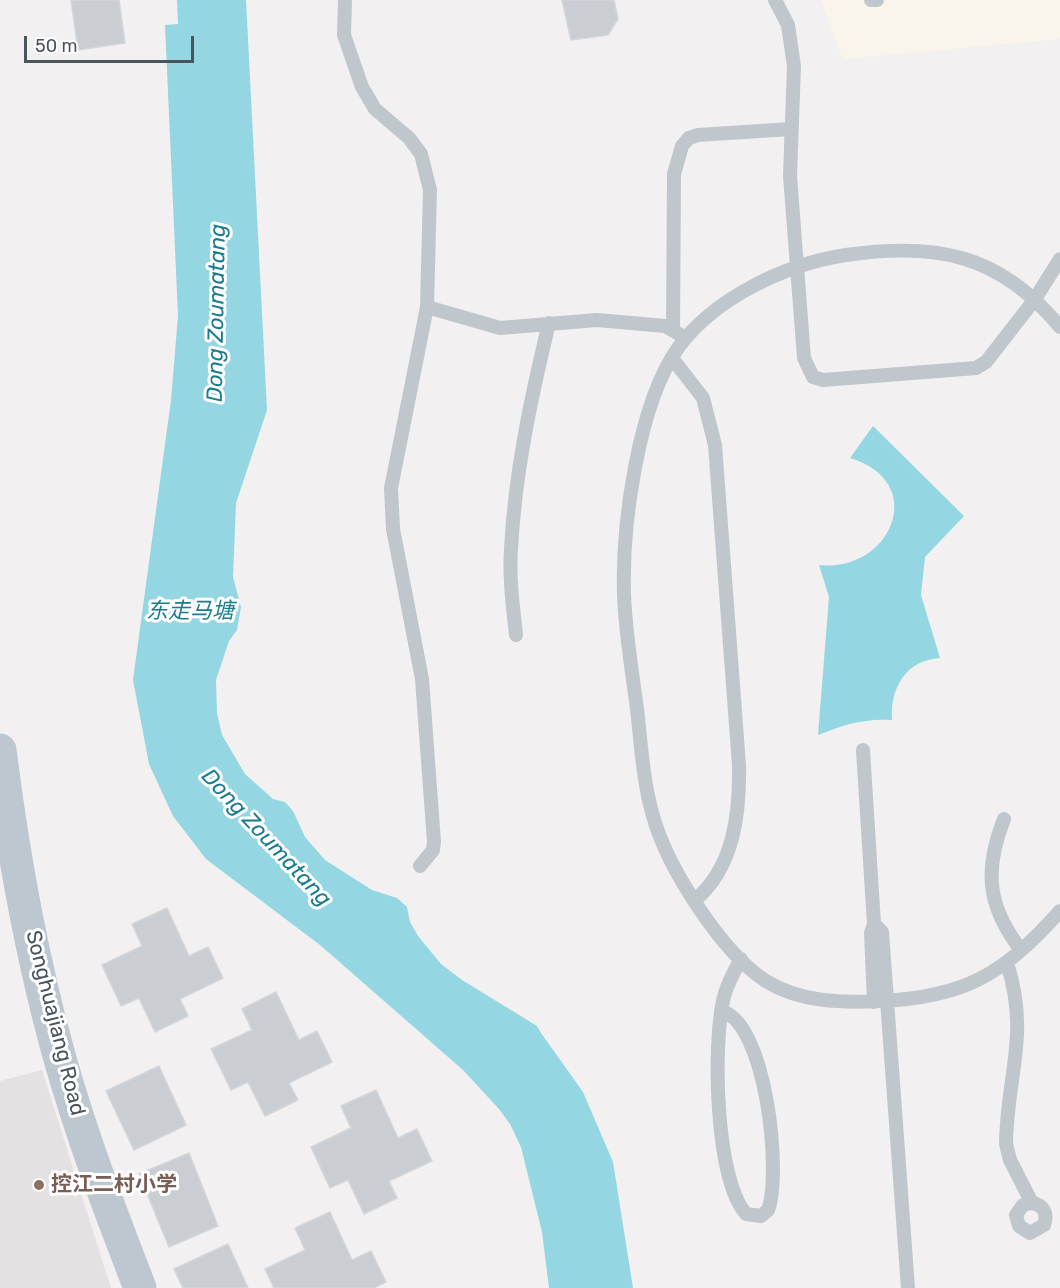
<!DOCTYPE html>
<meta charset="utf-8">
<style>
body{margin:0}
#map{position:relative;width:1060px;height:1288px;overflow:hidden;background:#f2f0f0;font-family:Rubik,sans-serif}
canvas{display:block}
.scale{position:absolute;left:24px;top:36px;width:170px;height:27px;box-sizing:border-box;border:3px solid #49545b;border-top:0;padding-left:8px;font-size:18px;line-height:21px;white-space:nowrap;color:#49545b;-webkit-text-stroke:4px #fff;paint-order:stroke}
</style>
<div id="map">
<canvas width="1060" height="1288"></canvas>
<div class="scale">50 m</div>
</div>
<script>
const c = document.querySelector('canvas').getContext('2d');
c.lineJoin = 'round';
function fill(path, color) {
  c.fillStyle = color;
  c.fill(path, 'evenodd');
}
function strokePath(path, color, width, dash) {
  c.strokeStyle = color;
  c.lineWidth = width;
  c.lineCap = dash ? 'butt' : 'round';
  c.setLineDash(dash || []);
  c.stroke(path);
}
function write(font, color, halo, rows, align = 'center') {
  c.font = font + ' Rubik,"Noto Sans SC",sans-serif';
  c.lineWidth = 6;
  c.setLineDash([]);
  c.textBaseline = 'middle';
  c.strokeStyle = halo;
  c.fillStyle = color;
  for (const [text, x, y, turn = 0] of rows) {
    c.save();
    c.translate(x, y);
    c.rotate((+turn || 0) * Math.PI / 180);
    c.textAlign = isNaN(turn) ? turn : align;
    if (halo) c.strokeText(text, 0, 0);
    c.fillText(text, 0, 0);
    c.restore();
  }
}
const commercial = new Path2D(`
 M821,0H1060V39L843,59Z`);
const education = new Path2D(`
 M42,1070L111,1288H0V1081Z`);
const water = new Path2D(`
 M177,0H246L267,410L236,503L233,577L241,607L237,630L229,641L216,680L217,713L222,735L245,774L273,799L285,802L293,811L305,837L325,860L372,890L397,898L407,907L410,922L418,936L441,964L462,980L537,1026L541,1033L583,1092L613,1162L633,1288H549L542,1232L521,1147L510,1124L499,1109L463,1070L320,945L206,859L173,816L149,764L133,680L171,400L178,316L165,25L178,24Z
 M873,426L964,516L925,557L921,595L940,658C906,660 890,688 892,720C864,718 843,725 818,735L829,597L819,565C891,573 930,482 850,458Z`);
const building = new Path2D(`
 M71,0H119L125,43L78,50Z
 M562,0H614L618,19L608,35L571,40Z
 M167,908L189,956L208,947L223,978L180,999L188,1016L155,1032L139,998L121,1006L102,965L142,946L132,924Z
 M276,992L299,1040L317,1031L332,1062L289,1083L298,1100L265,1116L248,1082L231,1090L211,1049L252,1030L242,1009Z
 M159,1066L186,1125L134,1150L106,1091Z
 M376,1090L398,1138L417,1129L432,1161L389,1181L397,1198L364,1214L348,1180L330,1188L311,1147L351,1128L341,1106Z
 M189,1153L218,1226L169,1247L139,1174Z
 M330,1212L352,1260L371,1251L386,1282L374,1288H274L265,1269L305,1250L295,1228Z
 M228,1244L248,1288H183L174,1269Z`);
const service = new Path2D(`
 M345,0L344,35L362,87L375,109L409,138L421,154L430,190L427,307L391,488L393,529L422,679L434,842L433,850L420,866
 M775,0L788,25L794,66L790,176L804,358L813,377L823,380L976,368L986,362L1035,299L1060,259
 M871,0H877
 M427,307L500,328L597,320L665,326L679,334
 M1060,327C1000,254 936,242 846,255C786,264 714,298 678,348C638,404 622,525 624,593C625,631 632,670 637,709C641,744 643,782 653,816C667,867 722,953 766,981C799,1002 842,1003 879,1001C964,998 1004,974 1060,911
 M673,330L674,174L682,146L689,138L698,135L791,129
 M672,358L703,398L715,445L739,765C740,813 734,868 694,901
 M516,635C513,607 509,578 511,549C515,472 531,398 549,323
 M863,750L874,924
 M1004,819C984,870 987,906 1021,950
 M1007,963C1030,1035 1007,1074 1006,1144L1010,1160L1032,1203C1044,1205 1048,1214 1044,1225L1030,1233L1019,1226L1016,1215L1023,1205L1032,1203
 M874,1002L871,933L874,924L882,932L908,1288
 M721,1011C766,1021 782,1173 768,1210L761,1216L746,1214C715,1178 713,1047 723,1001C726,986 733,973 741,959`);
const secondary = new Path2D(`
 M0,750C13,854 32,959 60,1059C82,1137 111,1213 140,1288`);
const markers = [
 [39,1185,6,"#8d6e63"]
];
const streetNames = [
 ["Songhuajiang Road",55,1023,76]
];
const educationNames = [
 ["控江二村小学",51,1185]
];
const waterNames = [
 ["Dong Zoumatang",217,313,-89],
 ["东走马塘",190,612],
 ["Dong Zoumatang",266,838,47]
];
fill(commercial, '#faf5eb');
fill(education, '#e3e1e1');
fill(water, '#94d7e3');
fill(building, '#cacdd2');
strokePath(building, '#d4d6da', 1.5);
strokePath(service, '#bfc7cd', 14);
strokePath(secondary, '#bdc7cf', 33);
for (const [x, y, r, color] of markers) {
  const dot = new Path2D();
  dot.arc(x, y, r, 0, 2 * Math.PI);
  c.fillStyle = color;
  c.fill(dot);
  strokePath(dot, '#fff', 2);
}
write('21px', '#49545b', '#fff', streetNames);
write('bold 21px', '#785e54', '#fff', educationNames, 'left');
write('italic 22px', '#1a7c8f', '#fff', waterNames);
</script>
